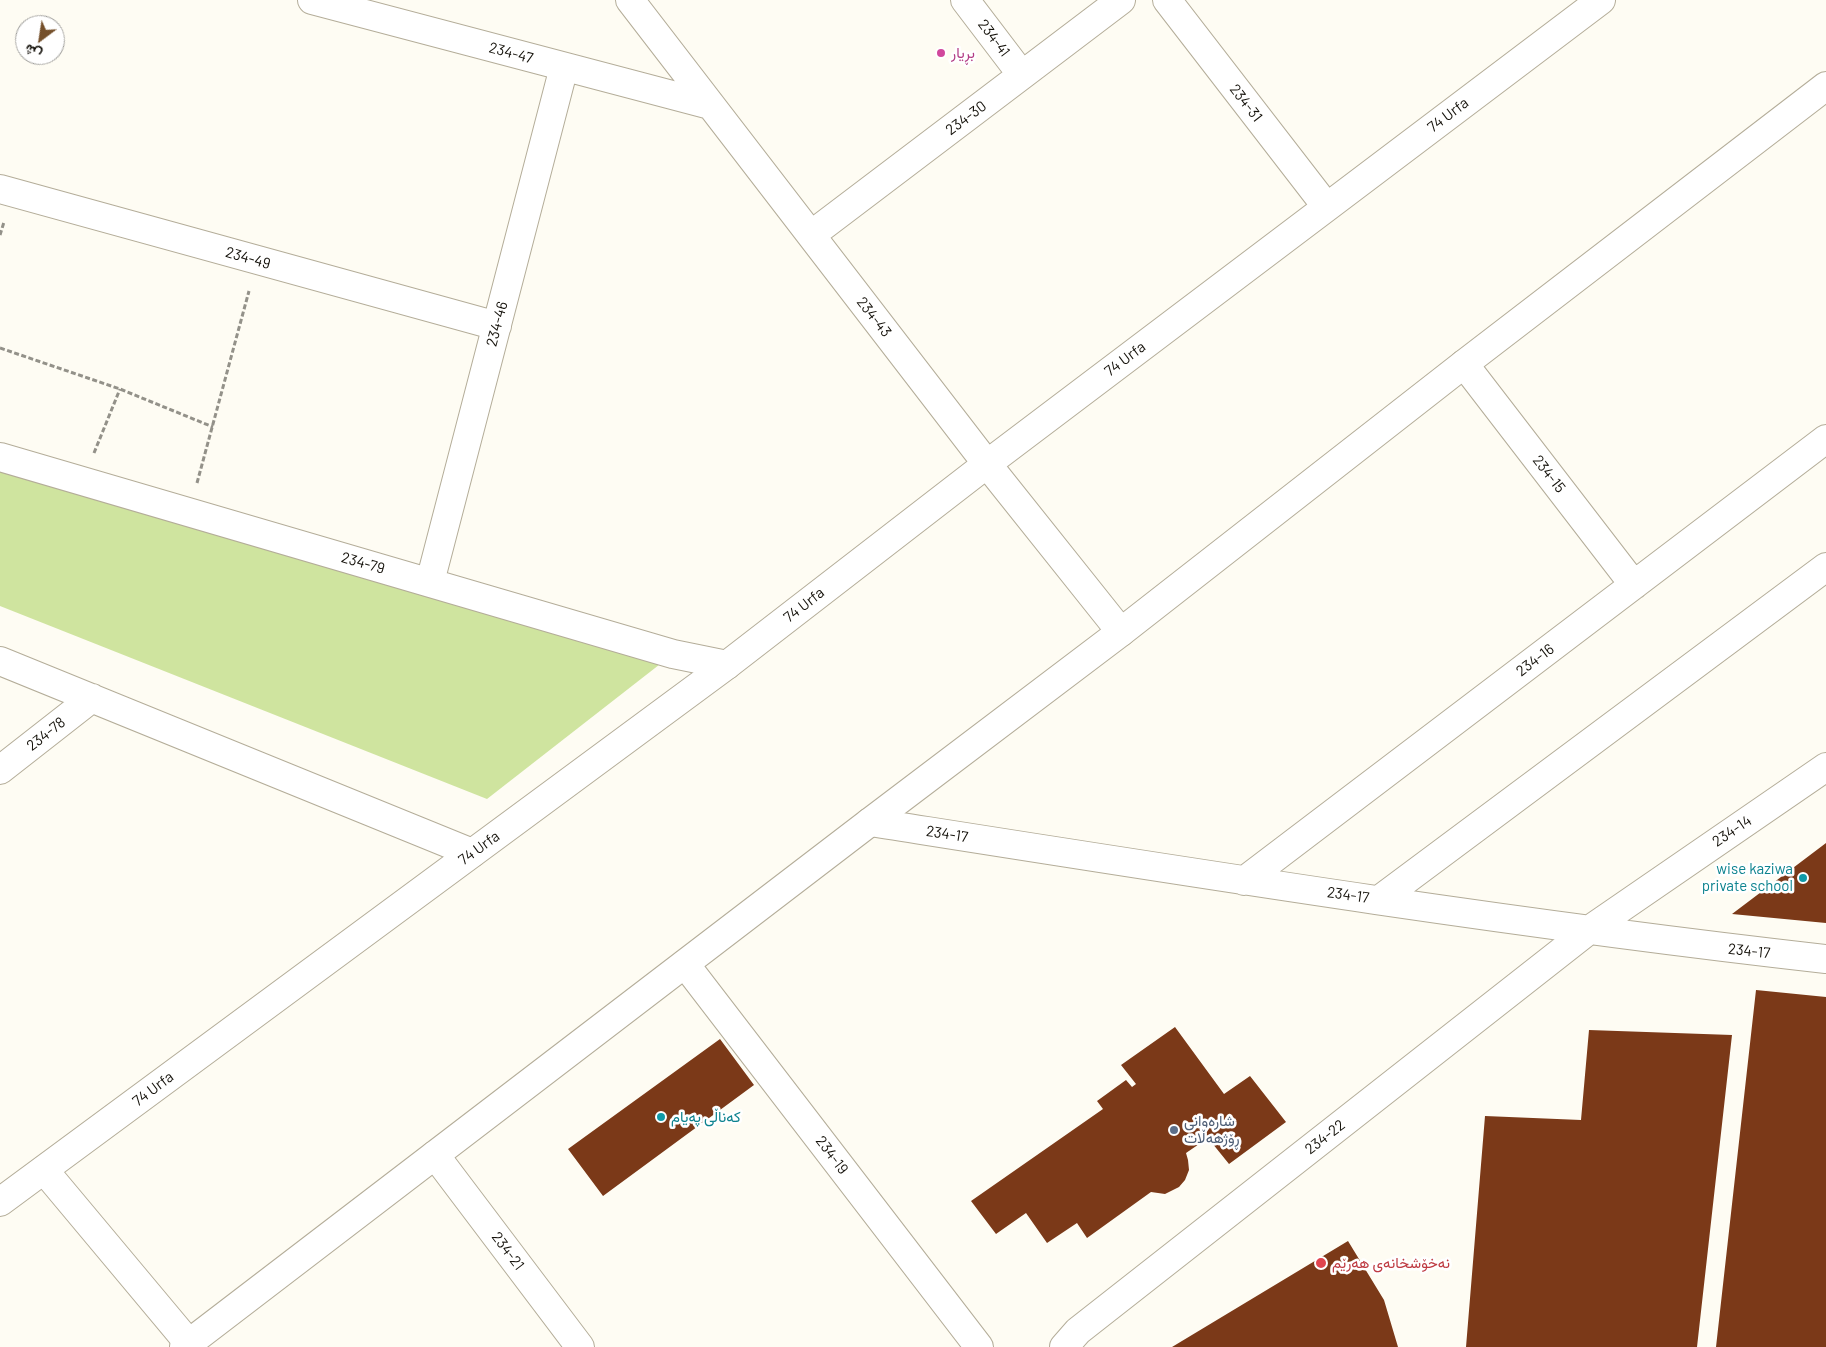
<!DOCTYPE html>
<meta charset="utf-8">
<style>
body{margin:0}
#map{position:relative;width:1826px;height:1347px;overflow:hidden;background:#fefcf3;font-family:Barlow,Vazirmatn,sans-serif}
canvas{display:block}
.north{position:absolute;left:15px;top:15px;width:50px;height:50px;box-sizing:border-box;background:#fff;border:1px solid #a1a09d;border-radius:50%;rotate:211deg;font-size:14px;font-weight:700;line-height:20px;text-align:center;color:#14110a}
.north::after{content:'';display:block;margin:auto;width:18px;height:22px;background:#75502b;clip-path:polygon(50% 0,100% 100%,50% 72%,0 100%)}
</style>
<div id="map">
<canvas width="1826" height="1347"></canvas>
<div class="north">ش</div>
</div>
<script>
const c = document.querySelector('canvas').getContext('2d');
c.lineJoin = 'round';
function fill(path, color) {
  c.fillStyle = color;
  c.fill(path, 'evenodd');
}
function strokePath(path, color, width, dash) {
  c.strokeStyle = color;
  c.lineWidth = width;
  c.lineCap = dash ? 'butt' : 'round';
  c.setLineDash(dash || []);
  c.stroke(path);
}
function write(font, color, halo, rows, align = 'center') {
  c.font = font + ' Barlow,Vazirmatn,sans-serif';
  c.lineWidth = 5;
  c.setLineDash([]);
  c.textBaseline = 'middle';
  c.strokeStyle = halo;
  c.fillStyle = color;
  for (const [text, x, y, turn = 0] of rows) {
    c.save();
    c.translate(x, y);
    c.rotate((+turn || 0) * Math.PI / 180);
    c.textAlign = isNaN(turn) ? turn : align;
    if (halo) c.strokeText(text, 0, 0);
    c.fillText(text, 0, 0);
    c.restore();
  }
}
const green = new Path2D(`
 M0,457L673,654L487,799L0,606Z`);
const building = new Path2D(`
 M1826,843V923L1732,914Z
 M1756,990L1826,997V1347H1716Z
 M1175,1027L1224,1094L1250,1076L1286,1122L1229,1164L1208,1138L1186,1153L1188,1160L1189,1170L1185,1180L1179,1187L1165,1194L1151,1192L1087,1238L1077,1223L1047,1243L1026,1213L996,1234L971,1201L1103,1109L1097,1101L1126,1080L1132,1087L1136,1084L1121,1065Z
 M1589,1030L1732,1035L1697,1347H1466L1485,1116L1581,1120Z
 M720,1039L754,1085L603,1196L568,1149Z
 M1348,1241L1384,1300L1398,1347H1172Z`);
const path = new Path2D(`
 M0,235L4,222
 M0,348L120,389L213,427
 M94,453L120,389
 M197,483L249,291`);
const minor = new Path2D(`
 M312,0L710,105
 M630,0L987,464L1121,632
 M965,0L1022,75
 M1167,0L1326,206
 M0,189L497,326
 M811,235L1121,0
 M1464,364L1634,585
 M0,457L673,654L727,665
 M430,582L564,67
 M0,661L472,853
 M0,770L92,698
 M870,822C1188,872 1506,923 1826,959
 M1244,881L1826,439
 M1379,900L1826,567
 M685,964L979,1347
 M435,1155L580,1347
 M44,1170L192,1347
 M1064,1347L1078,1331L1589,930L1826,767`);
const tertiary = new Path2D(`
 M0,1202L727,665L987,464L1601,0
 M184,1347L870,822L1121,632L1464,364L1826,86`);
const markers = [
 [941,53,5,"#d1479c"],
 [1803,878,5,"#0f9aa8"],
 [661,1117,5,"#0f9aa8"],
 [1174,1130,5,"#5c6f8a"],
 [1321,1263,6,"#e0444e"]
];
const streetNames = [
 ["234-41",994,38,53],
 ["234-47",511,53,15],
 ["234-31",1246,103,52],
 ["74 Urfa",1448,115,-37],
 ["234-30",966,118,-37],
 ["234-49",248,258,16],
 ["234-43",874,317,52],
 ["234-46",497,324,-75],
 ["74 Urfa",1125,359,-37],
 ["234-15",1549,474,52],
 ["234-79",363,563,16],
 ["74 Urfa",804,605,-38],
 ["234-16",1535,660,-37],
 ["234-78",46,734,-38],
 ["234-14",1732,831,-34],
 ["234-17",947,834,9],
 ["74 Urfa",479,848,-36],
 ["234-17",1348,895,8],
 ["234-17",1749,951,6],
 ["74 Urfa",153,1089,-37],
 ["234-22",1325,1137,-38],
 ["234-19",832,1155,53],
 ["234-21",508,1251,53]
];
const hotelNames = [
 ["بڕیار",951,53]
];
const cultureNames = [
 ["wise kaziwa",1793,869],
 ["private school",1793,886],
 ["کەناڵی پەیام",671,1117,"left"]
];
const serviceNames = [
 ["شارەوانی",1184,1121],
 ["ڕۆژهەڵات",1184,1138]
];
const healthNames = [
 ["نەخۆشخانەی هەرێم",1332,1263]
];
fill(green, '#cfe49f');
fill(building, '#7b3918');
strokePath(minor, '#b4ad99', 30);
strokePath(tertiary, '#b4ad99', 30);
strokePath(path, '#939189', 3, [5, 2.5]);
strokePath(minor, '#fff', 28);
strokePath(tertiary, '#fff', 28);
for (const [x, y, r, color] of markers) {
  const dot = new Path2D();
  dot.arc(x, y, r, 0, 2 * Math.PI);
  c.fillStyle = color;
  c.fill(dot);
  strokePath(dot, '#fff', 2);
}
write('15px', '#14110a', '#fff', streetNames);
write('15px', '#b23c85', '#fff', hotelNames, 'left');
write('15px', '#0d838f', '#fff', cultureNames, 'right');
write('15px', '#4e5e75', '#fff', serviceNames, 'left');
write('15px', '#be3a42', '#fff', healthNames, 'left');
</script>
